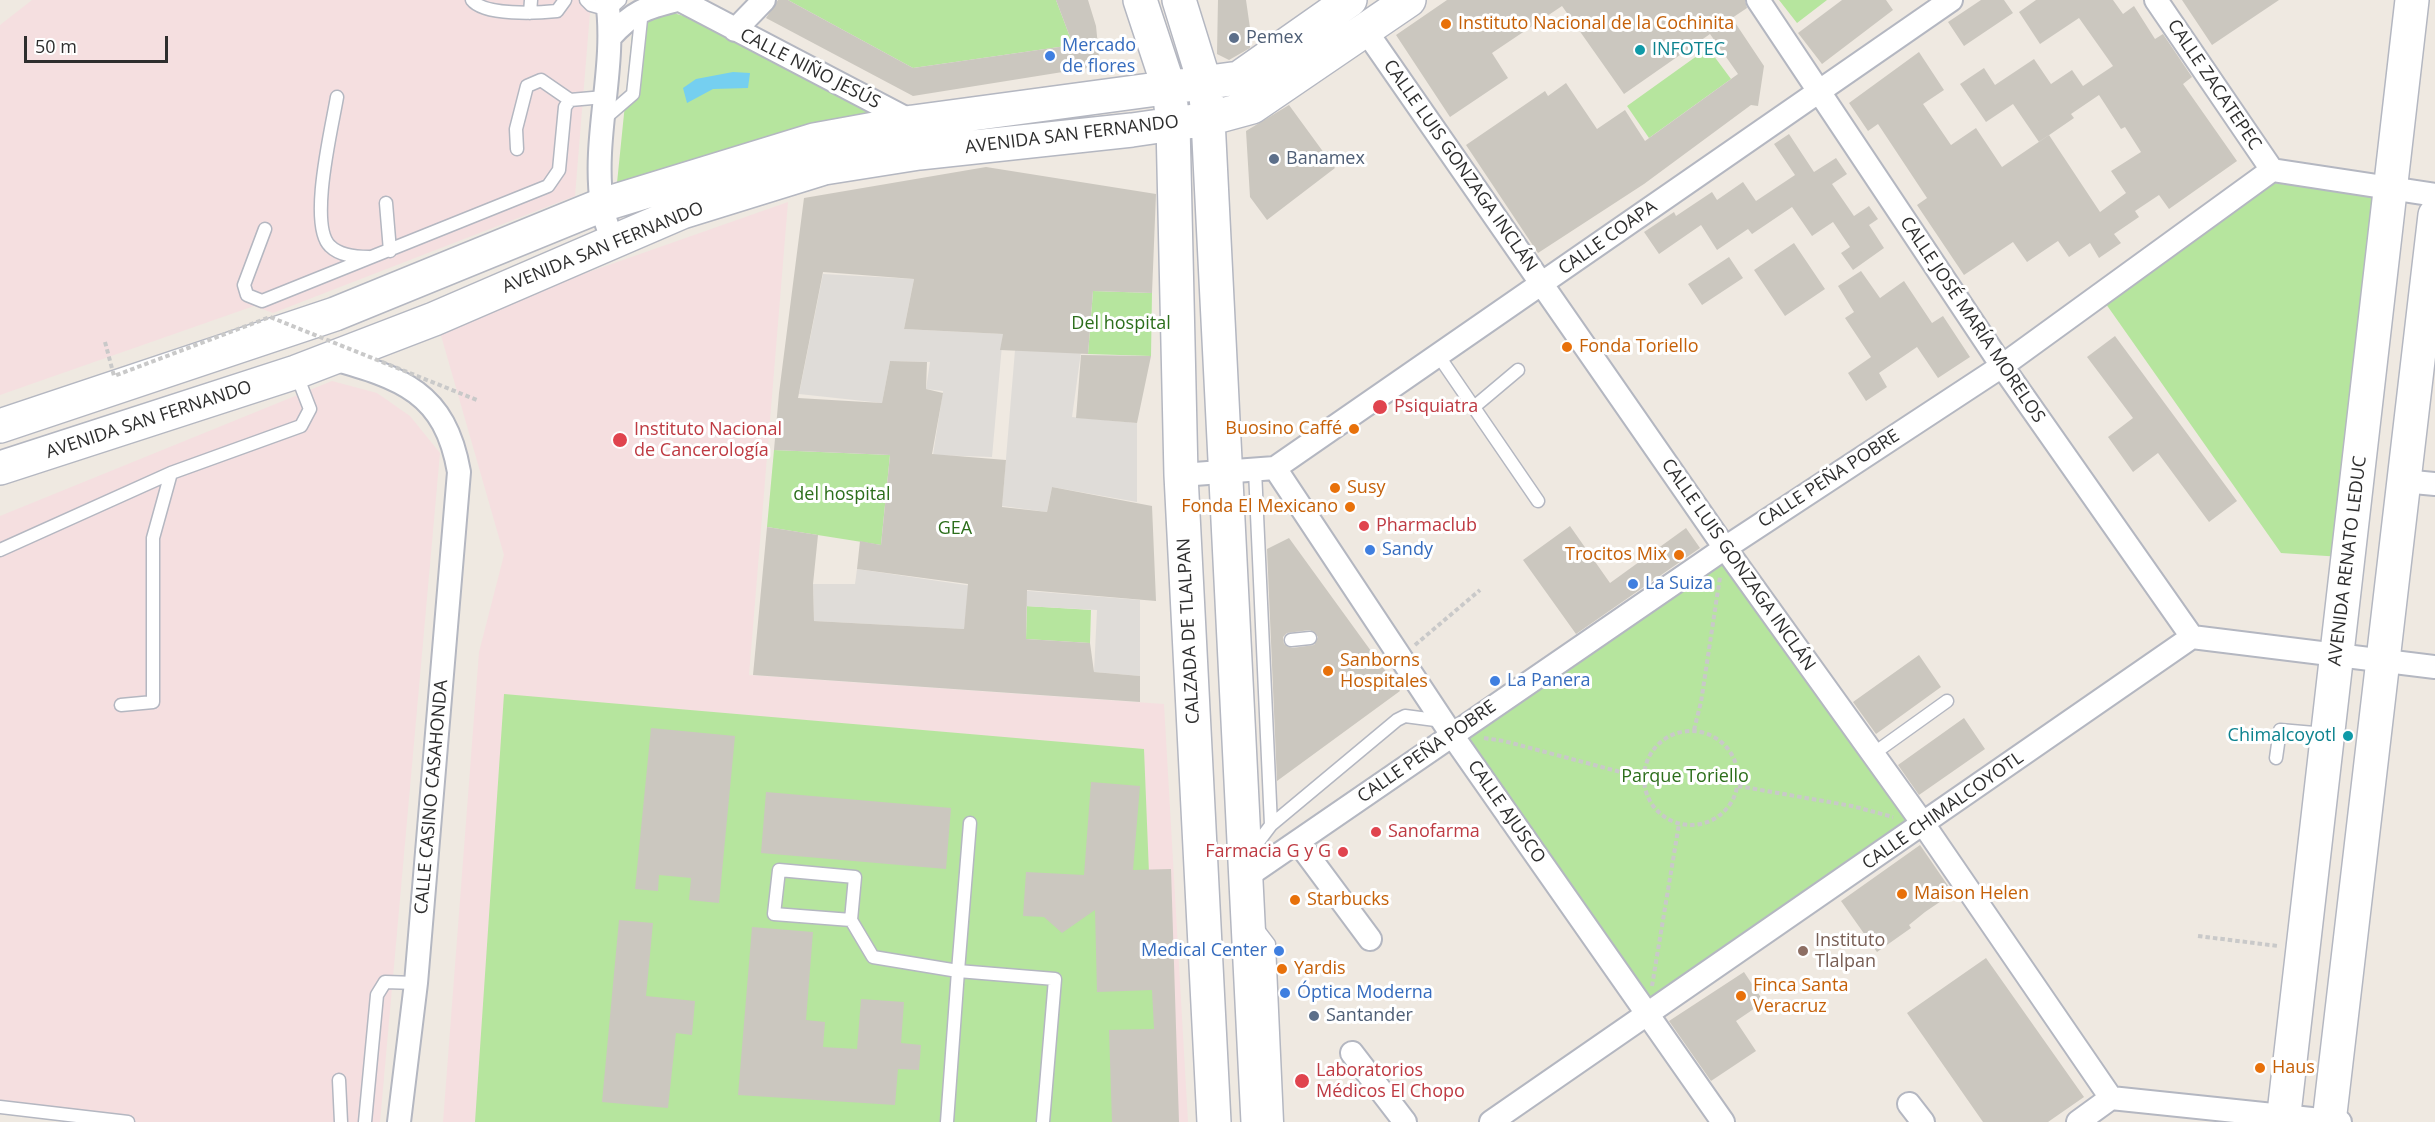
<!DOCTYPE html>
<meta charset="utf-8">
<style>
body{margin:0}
#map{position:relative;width:2435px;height:1122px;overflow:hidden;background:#efe9e1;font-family:"Open Sans",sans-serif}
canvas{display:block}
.scale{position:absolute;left:24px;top:36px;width:144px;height:27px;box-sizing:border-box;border:3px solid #2e2e2e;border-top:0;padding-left:8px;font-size:18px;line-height:21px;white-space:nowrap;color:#2e2e2e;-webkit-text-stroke:4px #fff;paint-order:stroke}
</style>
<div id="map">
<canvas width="2435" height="1122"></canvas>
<div class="scale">50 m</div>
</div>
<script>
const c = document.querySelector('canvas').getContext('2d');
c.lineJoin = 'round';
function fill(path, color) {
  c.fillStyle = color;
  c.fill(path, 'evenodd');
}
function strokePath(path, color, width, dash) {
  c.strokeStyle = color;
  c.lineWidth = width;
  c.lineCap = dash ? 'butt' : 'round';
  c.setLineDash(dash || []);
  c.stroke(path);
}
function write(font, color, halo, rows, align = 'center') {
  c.font = font + ' "Open Sans",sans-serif';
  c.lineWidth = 6;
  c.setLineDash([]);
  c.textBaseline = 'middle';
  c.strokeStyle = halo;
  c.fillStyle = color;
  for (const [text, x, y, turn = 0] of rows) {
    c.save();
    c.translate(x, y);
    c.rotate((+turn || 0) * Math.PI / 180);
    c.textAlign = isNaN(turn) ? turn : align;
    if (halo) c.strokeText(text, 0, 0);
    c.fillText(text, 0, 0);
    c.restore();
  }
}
const medical = new Path2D(`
 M32,0H591L575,196L273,313L254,306L0,395V25Z
 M788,202L749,675L1164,704L1188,1122H443L479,652L504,555L438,325Z
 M332,381L377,393L410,416L440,453L380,1122H135L0,1111V516Z`);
const green = new Path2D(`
 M788,0H1056L1073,45L913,68Z
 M1779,0H1827L1797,23Z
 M663,10L701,21L873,111L617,183L632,35Z
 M1708,48L1731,79L1649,138L1627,106Z
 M2273,183L2386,196L2342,557L2281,553L2106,304Z
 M1093,291L1152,293L1151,356L1088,354Z
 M774,450L890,455L881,545L767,527Z
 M1725,548L1924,825L1647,1012L1452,735Z
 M1027,606L1091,610L1090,643L1026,639Z
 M504,694L1144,749L1159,1122H475Z`);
const plaza = new Path2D(`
 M823,274L914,279L904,329L1003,334L992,457L933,455L943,391L926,389L930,362L890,361L882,403L799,394Z
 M1015,350L1081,352L1072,417L1137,423V502L1052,487L1047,512L1002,506Z
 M857,569L979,587L1140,600V676L1094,672L1097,610L967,603L964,629L814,621L813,584H855Z`);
const water = new Path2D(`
 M733,72L750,73L748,88L713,89L687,103L683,88L696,79Z`);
const building = new Path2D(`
 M778,0H788L913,68L1073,45L1056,0H1088L1096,26L1100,66L913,96L766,18Z
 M1218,0H1246L1250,28V48L1229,60L1217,54Z
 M1447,0H1745L1747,8L1732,18L1764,66L1758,106L1751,105L1644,184L1538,253L1466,145L1545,91L1548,96L1566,83L1597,129L1625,110L1645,141L1738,74L1710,34L1624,94L1562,6L1492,53L1508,78L1450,117L1396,35Z
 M1842,0H1886L1893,10L1822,64L1798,33Z
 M1981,0H2004L2013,13L1964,46L1948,22Z
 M2036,0H2113L2123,14L2134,6L2155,39L2163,34L2192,77L2183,84L2237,161L2169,209L2159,195L2135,211L2139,217L2114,234L2121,243L2099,258L2090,243L2069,257L2058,241L2027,262L2013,242L1964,275L1917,205L1927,198L1878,124L1868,131L1849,103L1919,52L1944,90L1923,104L1951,145L1976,128L2002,167L2049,135L2100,212L2126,193L2111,171L2141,152L2125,127L2121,129L2099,95L2071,114L2074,118L2039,142L2013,104L1986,122L1960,84L1984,68L1995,85L2034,59L2051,84L2072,70L2083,86L2113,66L2079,18L2040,44L2019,12Z
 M2182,0H2279L2212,45Z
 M1289,105L1335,168L1267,220L1250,197L1246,131Z
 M1789,134L1814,172L1836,158L1847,174L1832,184L1854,216L1869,206L1878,219L1869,225L1884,248L1853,270L1841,253L1850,247L1833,222L1812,236L1792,207L1752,234L1748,229L1717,250L1701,225L1659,254L1644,232L1674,212L1676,216L1712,192L1717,200L1743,182L1756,201L1795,175L1774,144Z
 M986,167L1156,194L1152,293L1093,291L1088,354L1000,350L1003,334L904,329L914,279L823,272L798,398L882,403L890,361L927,362L926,389L943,393L932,454L1006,460L1002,507L1047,512L1052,487L1152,506L1156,601L1027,590L1026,639L1090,643L1094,672L1140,676V702L753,675L767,527L818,535L813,584L814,621L964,629L968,584L857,569L860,541L881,545L890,455L774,450L779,393L804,198Z
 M1794,243L1825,289L1785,316L1754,270Z
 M1729,257L1743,278L1702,305L1688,284Z
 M1861,271L1880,298L1904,281L1932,323L1943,316L1970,357L1938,378L1917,347L1879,373L1887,387L1866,401L1848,373L1871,357L1845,318L1854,312L1838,286Z
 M2115,336L2237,501L2209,522L2158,453L2133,472L2108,437L2133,418L2087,357Z
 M1081,355L1151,356L1137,423L1076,418Z
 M1570,526L1610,583L1686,528L1700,548L1576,634L1523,560Z
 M1289,538L1400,691L1277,781L1267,549ZM1310,630L1318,637L1314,645L1292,648L1284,644L1283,637L1287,633Z
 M1919,655L1941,687L1876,734L1853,702Z
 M1964,718L1985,749L1919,795L1898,765Z
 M651,728L735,736L719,903L689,900L691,878L659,875L658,891L635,889Z
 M1091,782L1140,786L1133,870L1171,869L1179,1122H1112L1109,1030L1154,1029L1152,990L1097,992L1095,910L1062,933L1044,917L1023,916L1026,872L1084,875Z
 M766,792L951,808L946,869L761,853Z
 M1920,845L1953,893L1925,912L1909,925L1911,928L1877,952L1841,901Z
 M619,920L653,923L646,996L695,1001L692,1035L676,1033L668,1108L602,1102Z
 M752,927L813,932L806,1020L825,1022L823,1047L857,1049L861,999L904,1002L901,1043L921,1045L919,1070L898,1069L895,1105L738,1095Z
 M1986,958L2084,1097L2048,1122H1983L1907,1013Z
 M1744,972L1764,1002L1736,1021L1756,1051L1711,1081L1669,1021Z`);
const path = new Path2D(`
 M1415,645L1480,590
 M1694,730L1701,702L1720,577
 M1644 778a47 47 0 1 1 94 0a47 47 0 1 1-94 0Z
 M1484,738L1504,741L1643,778
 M1738,786L1852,806L1893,817
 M2198,936L2278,946
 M1652,986L1679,824`);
const lane = new Path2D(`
 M472,0C484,16 538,13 557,11L565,0
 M586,0L591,5L609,10L620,0
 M530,13L531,0
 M337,97C332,127 308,225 330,246C340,256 356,257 369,257
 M604,119L633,94L642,10
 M517,149L516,129L527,86L541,80L570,100
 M386,203L390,251
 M265,229L244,285L247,295L262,301L548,186L559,170L565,107L570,100L604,97
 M1438,355L1538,501
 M1474,407L1518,370
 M0,550L171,473
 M1291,640L1310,638
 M121,705L153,702V538L171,473L301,426L310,409L296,373
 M1873,754L1947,701
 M2276,758L2280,730L2326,734
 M1271,825L1397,720L1405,716L1443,721
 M1250,853L1271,825L1255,470
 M851,920L774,914L779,870L855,877L851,920L873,957L958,971L970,823
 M1256,927L1269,944L1277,1122
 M339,1080L341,1122
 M0,1107L128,1122
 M365,1122L377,995L385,982L416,983
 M947,1122L958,971L1055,979L1043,1122`);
const street = new Path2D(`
 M607,0C617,67 592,137 602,205C603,217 609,229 612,240
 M680,0L909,120L914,125
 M1758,0L2002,366L2192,637
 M2156,0L2272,170
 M735,30L764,0
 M1366,31L1725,548L1924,825L2111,1098
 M610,37C633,12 644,8 677,0
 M330,358C402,378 445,392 459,472L416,983L399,1122
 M1275,468L1452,735L1723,1122
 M1181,475L1275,468L1951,0
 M2403,481L2435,484
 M1298,842L1370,939
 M1246,877L1725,548L2002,366L2272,170L2435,195
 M1352,1053L1405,1122
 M1909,1104L1923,1122
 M1491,1122L2192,637L2435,667
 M2078,1122L2111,1098L2340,1122`);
const secondary = new Path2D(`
 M1140,0L1169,88L1173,124L1181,475L1214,1122
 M1179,0L1205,84L1208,119L1258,1122
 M0,426L335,314L602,205L814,140L913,122L1239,78L1350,0
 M0,468L296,372L434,319L682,212L824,168L919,153L1132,130L1208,119L1252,107L1409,0
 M2283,1122L2412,0
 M2329,1122L2435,215`);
const pathBridge = new Path2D(`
 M105,342L114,376L270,317L477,400`);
const markers = [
 [1446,24,6,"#e8710a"],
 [1234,38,6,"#5c6f8a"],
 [1640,50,6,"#0f9aa8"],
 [1050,56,6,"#3f7fe0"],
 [1274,159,6,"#5c6f8a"],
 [1567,347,6,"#e8710a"],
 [1380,407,8,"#e0444e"],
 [1354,429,6,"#e8710a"],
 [620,440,8,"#e0444e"],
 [1335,488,6,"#e8710a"],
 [1350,507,6,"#e8710a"],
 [1364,526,6,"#e0444e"],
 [1370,550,6,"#3f7fe0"],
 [1679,555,6,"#e8710a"],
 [1633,584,6,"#3f7fe0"],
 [1328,671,6,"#e8710a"],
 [1495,681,6,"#3f7fe0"],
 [2348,736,6,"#0f9aa8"],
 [1376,832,6,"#e0444e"],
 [1343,852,6,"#e0444e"],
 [1902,894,6,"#e8710a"],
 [1295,900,6,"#e8710a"],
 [1279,951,6,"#3f7fe0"],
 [1803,951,6,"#8d6e63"],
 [1282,969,6,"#e8710a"],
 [1285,993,6,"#3f7fe0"],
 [1741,996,6,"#e8710a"],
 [1314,1016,6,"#5c6f8a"],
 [2260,1068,6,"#e8710a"],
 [1302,1081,8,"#e0444e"]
];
const foodNames = [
 ["Instituto Nacional de la Cochinita",1458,24],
 ["Fonda Toriello",1579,347],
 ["Buosino Caffé",1342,429,"right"],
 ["Susy",1347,488],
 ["Fonda El Mexicano",1338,507,"right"],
 ["Trocitos Mix",1667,555,"right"],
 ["Sanborns",1340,661],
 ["Hospitales",1340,682],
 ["Maison Helen",1914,894],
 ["Starbucks",1307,900],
 ["Yardis",1294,969],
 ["Finca Santa",1753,986],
 ["Veracruz",1753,1007],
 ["Haus",2272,1068]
];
const serviceNames = [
 ["Pemex",1246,38],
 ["Banamex",1286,159],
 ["Santander",1326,1016]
];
const shopNames = [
 ["Mercado",1062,46],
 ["de flores",1062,67],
 ["Sandy",1382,550],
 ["La Suiza",1645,584],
 ["La Panera",1507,681],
 ["Medical Center",1267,951,"right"],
 ["Óptica Moderna",1297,993]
];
const cultureNames = [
 ["INFOTEC",1652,50],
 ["Chimalcoyotl",2336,736,"right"]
];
const streetNames = [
 ["CALLE NIÑO JESÚS",810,69,27],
 ["CALLE ZACATEPEC",2214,85,56],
 ["AVENIDA SAN FERNANDO",1072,135,-7],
 ["CALLE LUIS GONZAGA INCLÁN",1460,166,55],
 ["CALLE COAPA",1608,238,-35],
 ["AVENIDA SAN FERNANDO",603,248,-22],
 ["CALLE JOSÉ MARÍA MORELOS",1972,320,56],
 ["AVENIDA SAN FERNANDO",149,420,-18],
 ["CALLE PEÑA POBRE",1829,479,-33],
 ["AVENIDA RENATO LEDUC",2348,561,-83],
 ["CALLE LUIS GONZAGA INCLÁN",1738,565,55],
 ["CALZADA DE TLALPAN",1189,631,-93],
 ["CALLE PEÑA POBRE",1427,752,-35],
 ["CALLE CASINO CASAHONDA",432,797,-85],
 ["CALLE CHIMALCOYOTL",1943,811,-35],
 ["CALLE AJUSCO",1506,812,55]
];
const parkNames = [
 ["Del hospital",1121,324],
 ["del hospital",842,495],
 ["GEA",955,529],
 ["Parque Toriello",1685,777]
];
const healthNames = [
 ["Psiquiatra",1394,407],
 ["Instituto Nacional",634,430],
 ["de Cancerología",634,451],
 ["Pharmaclub",1376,526],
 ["Sanofarma",1388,832],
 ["Farmacia G y G",1331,852,"right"],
 ["Laboratorios",1316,1071],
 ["Médicos El Chopo",1316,1092]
];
const educationNames = [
 ["Instituto",1815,941],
 ["Tlalpan",1815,962]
];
fill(medical, '#f5dfe0');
fill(green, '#b6e59e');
fill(plaza, '#dfdcd8');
fill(water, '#75cff0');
fill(building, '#cbc7bf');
strokePath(lane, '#b4b7c1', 15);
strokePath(street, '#b4b7c1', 26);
strokePath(secondary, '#b4b7c1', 36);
strokePath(path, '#c9c9c9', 4, [4.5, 3]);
strokePath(lane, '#fff', 12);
strokePath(street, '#fff', 22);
strokePath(secondary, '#fff', 33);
strokePath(pathBridge, '#c9c9c9', 4, [4.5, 3]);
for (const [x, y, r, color] of markers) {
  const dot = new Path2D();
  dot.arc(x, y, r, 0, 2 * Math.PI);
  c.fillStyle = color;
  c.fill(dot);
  strokePath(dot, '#fff', 2);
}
write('18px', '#c56008', '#fff', foodNames, 'left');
write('18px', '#4e5e75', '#fff', serviceNames, 'left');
write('18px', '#366cbe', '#fff', shopNames, 'left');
write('18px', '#0d838f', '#fff', cultureNames, 'left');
write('18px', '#2e2e2e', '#fff', streetNames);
write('18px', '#2c6e1b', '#fff', parkNames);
write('18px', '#be3a42', '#fff', healthNames, 'left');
write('18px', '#785e54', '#fff', educationNames, 'left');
</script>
